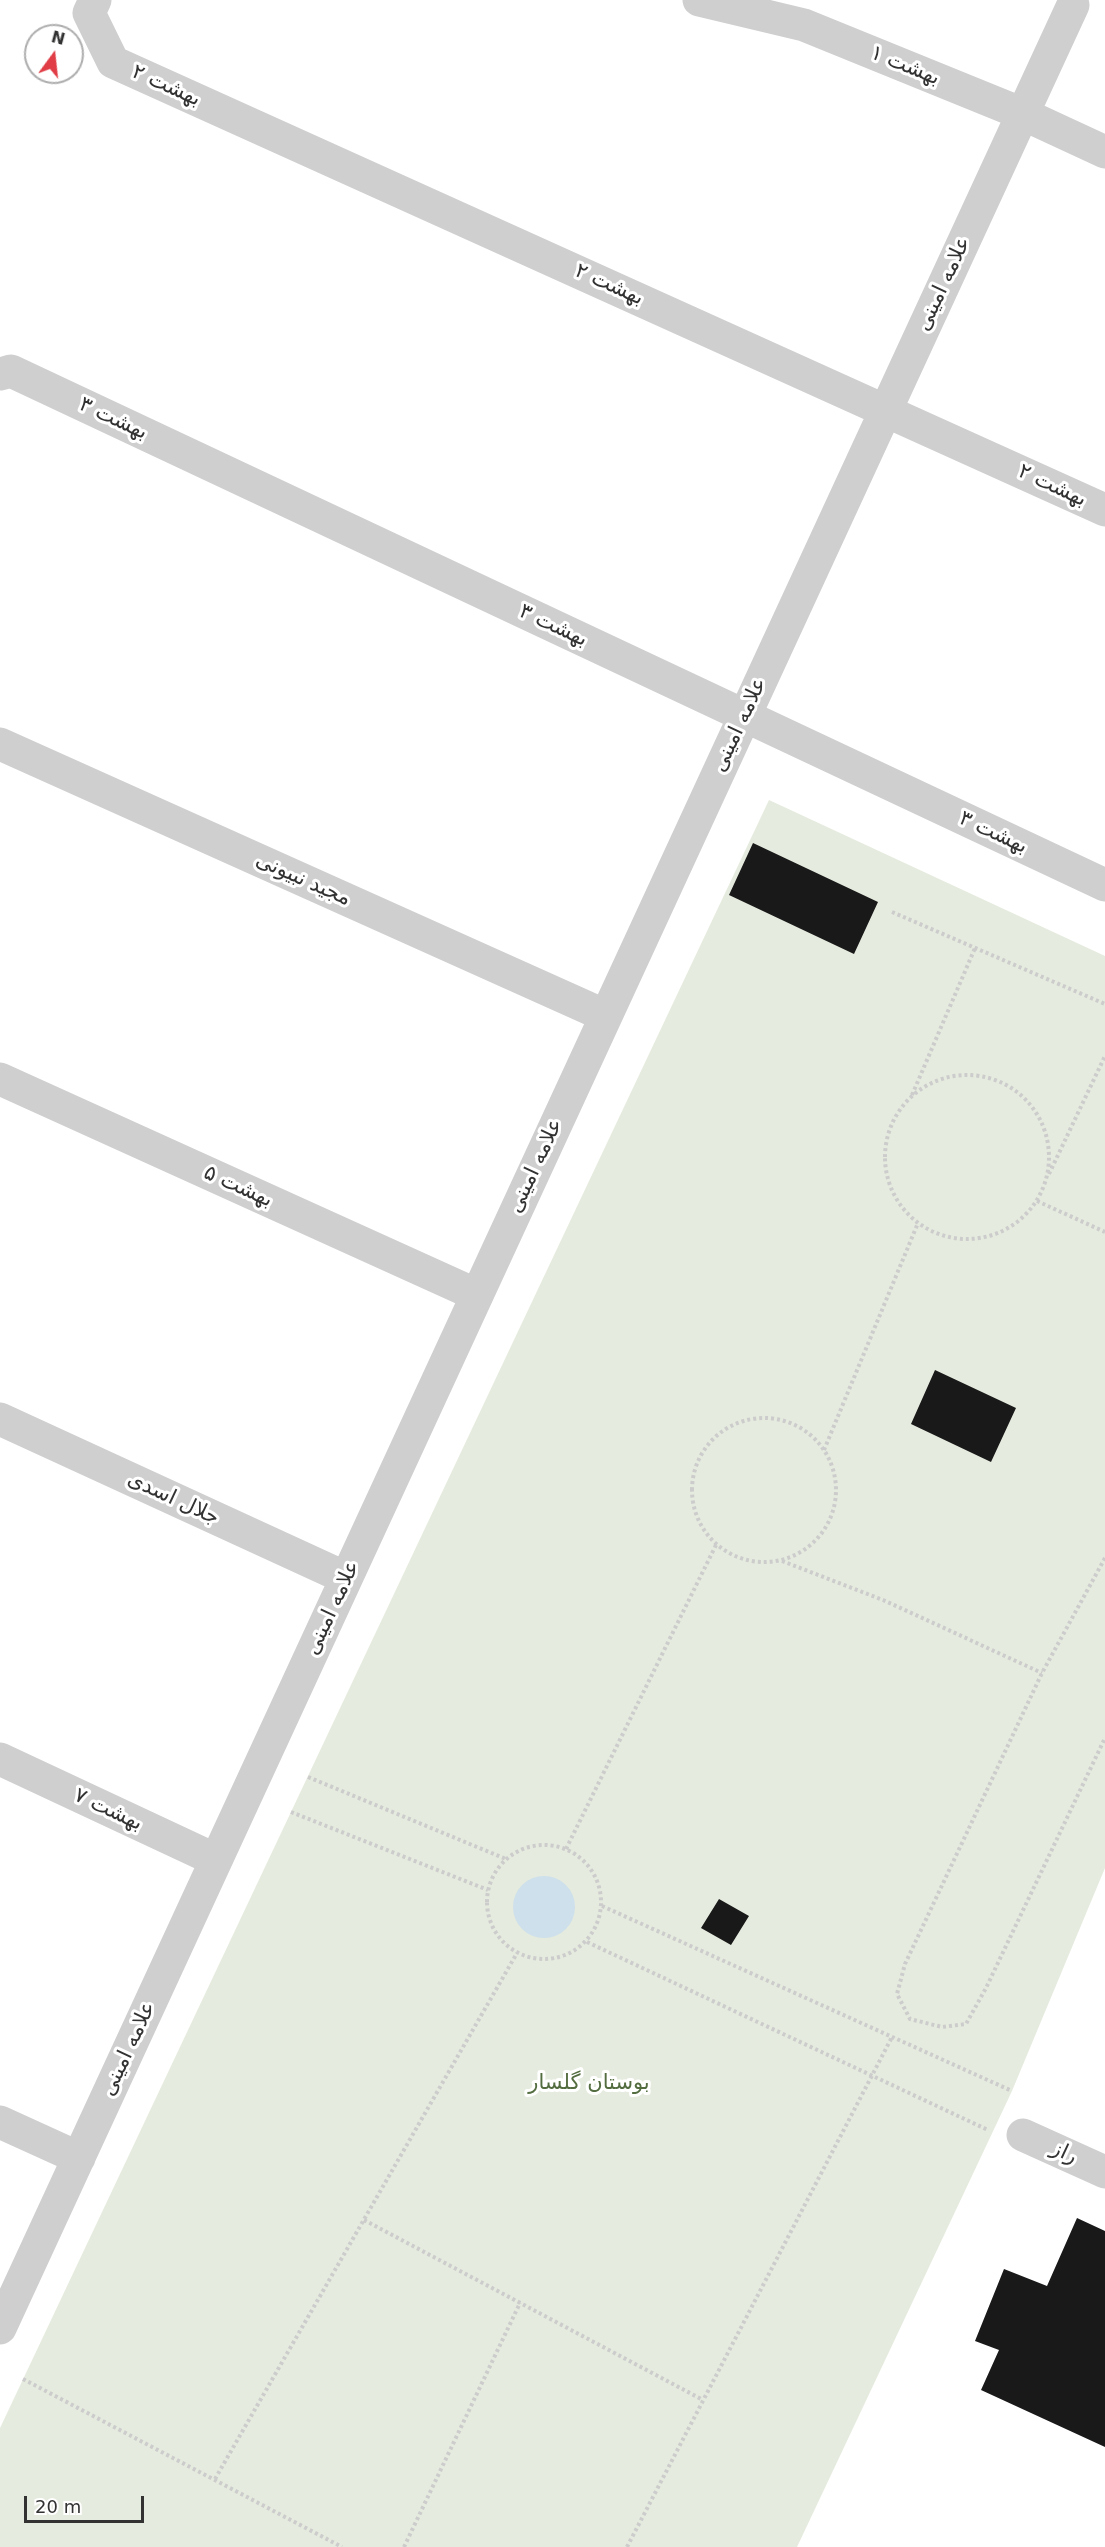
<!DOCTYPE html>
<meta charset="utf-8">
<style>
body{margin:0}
#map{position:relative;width:1105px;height:2547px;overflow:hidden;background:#fff;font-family:"DejaVu Sans",sans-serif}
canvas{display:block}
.north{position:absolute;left:24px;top:24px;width:60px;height:60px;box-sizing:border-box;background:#fff;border:2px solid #adadad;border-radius:50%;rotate:15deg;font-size:16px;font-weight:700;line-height:24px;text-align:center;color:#323232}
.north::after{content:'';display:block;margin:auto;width:21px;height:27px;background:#e03d46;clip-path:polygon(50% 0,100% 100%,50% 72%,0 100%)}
.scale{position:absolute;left:24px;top:2496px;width:120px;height:27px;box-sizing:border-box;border:3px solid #323232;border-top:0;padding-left:8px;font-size:18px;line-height:21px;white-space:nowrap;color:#323232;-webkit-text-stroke:4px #fff;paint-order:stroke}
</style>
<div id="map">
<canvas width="1105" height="2547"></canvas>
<div class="north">N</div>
<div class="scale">20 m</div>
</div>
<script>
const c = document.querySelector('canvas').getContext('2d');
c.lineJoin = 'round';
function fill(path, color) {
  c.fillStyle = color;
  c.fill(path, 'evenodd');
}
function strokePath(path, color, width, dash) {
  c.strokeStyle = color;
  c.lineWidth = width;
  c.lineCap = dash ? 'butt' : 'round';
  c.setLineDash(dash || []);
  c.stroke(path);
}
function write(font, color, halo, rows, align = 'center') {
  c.font = font + ' "DejaVu Sans",Cairo,sans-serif';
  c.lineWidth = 6;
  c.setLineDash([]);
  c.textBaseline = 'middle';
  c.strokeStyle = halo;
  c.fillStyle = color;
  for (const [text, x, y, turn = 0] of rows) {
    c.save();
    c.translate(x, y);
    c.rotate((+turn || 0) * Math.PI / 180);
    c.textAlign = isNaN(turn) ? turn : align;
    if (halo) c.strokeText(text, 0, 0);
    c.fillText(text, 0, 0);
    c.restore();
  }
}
const green = new Path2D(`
 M769,800L1105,956V1868L1012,2091L797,2547H0V2428Z`);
const water = new Path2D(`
 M513 1907a31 31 0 1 1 62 0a31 31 0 1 1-62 0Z`);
const building = new Path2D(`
 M753,843L878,902L854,954L729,895Z
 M935,1370L1016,1408L991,1462L911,1424Z
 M719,1899L749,1916L731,1945L701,1928Z
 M1077,2218L1105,2231V2447L981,2390L999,2350L975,2341L1004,2269L1047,2286Z`);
const path = new Path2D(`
 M892,912L1105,1004
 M885 1157a82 82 0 1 1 164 0a82 82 0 1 1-164 0Z
 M912,1095L975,948
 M1049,1174L1105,1056
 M1037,1201L1105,1232
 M692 1490a72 72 0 1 1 144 0a72 72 0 1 1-144 0Z
 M824,1450L918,1223
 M1105,1558L1042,1673L905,1964L897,1994L910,2019L942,2027L966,2024L986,1988L1105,1738
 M782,1561L883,1600L1042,1673
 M308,1777L506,1859
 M291,1812L488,1890
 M487 1902a57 57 0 1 1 114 0a57 57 0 1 1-114 0Z
 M566,1849L716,1545
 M602,1906L1012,2091
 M587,1942L988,2130
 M364,2220L703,2400
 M23,2379L342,2547
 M215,2479L517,1953
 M404,2547L520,2303
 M627,2547L892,2037`);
const minor = new Path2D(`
 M95,0L89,13L113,62L1105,510
 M699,0L804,25L1023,114L1105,152
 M0,374L11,371L1105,885
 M0,744L606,1016
 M0,1079L477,1295
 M0,1419L346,1578
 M0,1759L216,1860
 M0,2122L79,2158
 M1023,2135L1105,2172
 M0,2328L1073,5`);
const streetNames = [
 ["بهشت ۱",905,66,22],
 ["بهشت ۲",166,86,24],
 ["علامه امینی",944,284,-65],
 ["بهشت ۲",609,285,24],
 ["بهشت ۳",113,419,25],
 ["بهشت ۲",1052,486,25],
 ["بهشت ۳",553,626,25],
 ["علامه امینی",740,725,-65],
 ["بهشت ۳",993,833,25],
 ["مجید نبیونی",303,880,24],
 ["علامه امینی",536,1166,-65],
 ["بهشت ۵",238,1187,24],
 ["جلال اسدی",173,1499,25],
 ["علامه امینی",333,1608,-65],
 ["بهشت ۷",108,1810,25],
 ["علامه امینی",129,2049,-65],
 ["راز",1064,2153,25]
];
const parkNames = [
 ["بوستان گلسار",589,2084]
];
fill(green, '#e5ebde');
fill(water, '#cee0ec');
fill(building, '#191919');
strokePath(path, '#ccc', 4, [3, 3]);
strokePath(minor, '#cfcfcf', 33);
write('21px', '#323232', '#fff', streetNames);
write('21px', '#546d40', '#fff', parkNames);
</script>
